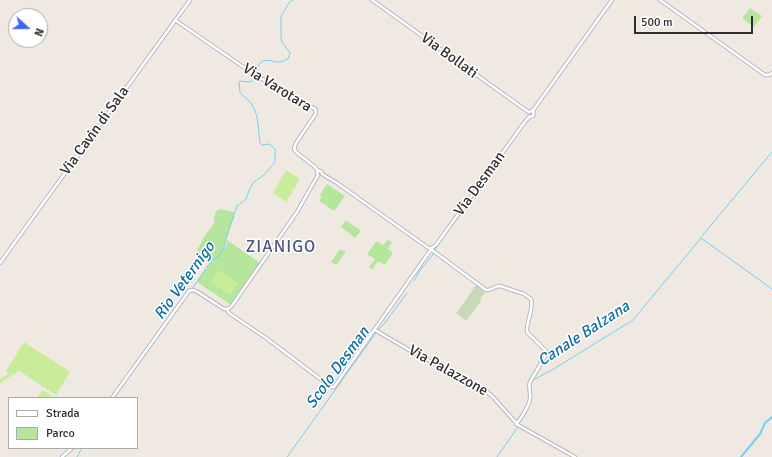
<!DOCTYPE html>
<style>
body{margin:0}
#map{position:relative;width:772px;height:457px;overflow:hidden;background:#efe9e1;font-family:Signika,sans-serif}
canvas{display:block}
.legend{position:absolute;left:8px;top:397px;width:130px;height:52px;box-sizing:border-box;background:#fff;border:1px solid #ababab;margin:0;padding:5px 7px;list-style:none;font-size:12px;color:#2e2e2e}
.legend li{display:flex;align-items:center;gap:8px;height:20px}
.legend b{width:20px;border:1px solid #ababab}
.north{position:absolute;left:8px;top:8px;width:40px;height:40px;box-sizing:border-box;background:#fff;border:1px solid #ababab;border-radius:50%;rotate:111deg;font-size:11px;font-weight:700;line-height:16px;text-align:center;color:#2e2e2e}
.north::after{content:'';display:block;margin:auto;width:14px;height:18px;background:#4264fb;clip-path:polygon(50% 0,100% 100%,50% 72%,0 100%)}
.scale{position:absolute;left:634px;top:16px;width:119px;height:18px;box-sizing:border-box;border:2px solid #2e2e2e;border-top:0;padding-left:5px;font-size:12px;line-height:14px;white-space:nowrap;color:#2e2e2e;-webkit-text-stroke:3px #fff;paint-order:stroke}
</style>
<div id="map">
<canvas width="772" height="457"></canvas>
<ul class="legend">
<li><b style="height:5px;background:#fff"></b>Strada</li>
<li><b style="height:11px;background:#b6e59e"></b>Parco</li>
</ul>
<div class="north">N</div>
<div class="scale">500 m</div>
</div>
<script>
const c = document.querySelector('canvas').getContext('2d');
c.lineJoin = 'round';
function fill(path, color) {
  c.fillStyle = color;
  c.fill(path, 'evenodd');
}
function strokePath(path, color, width, dash) {
  c.strokeStyle = color;
  c.lineWidth = width;
  c.lineCap = dash ? 'butt' : 'round';
  c.setLineDash(dash || []);
  c.stroke(path);
}
function write(font, color, halo, rows, align = 'center') {
  c.font = font + ' Signika,sans-serif';
  c.lineWidth = 3;
  c.setLineDash([]);
  c.textBaseline = 'middle';
  c.strokeStyle = halo;
  c.fillStyle = color;
  for (const [text, x, y, turn = 0] of rows) {
    c.save();
    c.translate(x, y);
    c.rotate((+turn || 0) * Math.PI / 180);
    c.textAlign = isNaN(turn) ? turn : align;
    if (halo) c.strokeText(text, 0, 0);
    c.fillText(text, 0, 0);
    c.restore();
  }
}
const green = new Path2D(`
 M750,8L762,16L754,27L742,18Z
 M327,184L345,196L334,211L319,201L322,196L320,195Z
 M220,209L234,212V217L226,239L224,248L221,254L226,247L227,240L260,263L231,305L197,282L212,261L220,255L212,260L210,263L195,254L204,237L215,222L213,220L216,211Z
 M346,220L361,231L355,238L341,227Z
 M388,240L392,242L388,249L393,253L385,265L378,261L372,270L369,267L375,259L367,254L377,241L383,245Z
 M340,249L346,252L336,265L331,262Z`);
const cemetery = new Path2D(`
 M476,285L485,292L480,300L481,301L466,321L456,313L466,300Z`);
const pitch = new Path2D(`
 M286,170L300,179L286,202L273,193Z
 M218,270L238,283L230,295L210,282Z
 M24,342L70,372L56,395L19,371L0,383V379L8,374L6,371Z
 M42,390L54,397L53,398H40L38,397Z`);
const stream = new Path2D(`
 M542,100L614,0
 M702,236L772,152
 M701,238L772,289
 M435,251L436,248L523,126
 M414,281L419,272L434,253
 M192,289L212,260L220,255L224,248L226,239L237,206L246,199L251,186L254,182L264,175L275,162V149L269,144L262,145L260,143C258,130 259,112 250,102C247,98 243,96 240,93L239,82L240,81L249,82L252,81L256,77L258,66L262,61C274,58 274,66 288,59L290,53L282,42L281,37V16L289,3L293,0
 M533,380L552,370L633,320L701,238
 M114,398L173,316
 M519,424L522,418
 M77,457L82,448
 M287,457L378,330L384,324L407,293
 M497,457L518,427`);
const canal = new Path2D(`
 M741,457L760,434L765,423L772,417`);
const secondary = new Path2D(`
 M372,0L527,111L530,112L534,109L612,0
 M660,0L765,75H769L772,73
 M175,20L255,75L315,109L316,112L315,115L296,143L294,149L296,152L315,167L318,171
 M432,249V250L486,290C491,291 494,286 500,286L524,294L531,299C534,310 526,321 527,332L546,351L547,353L530,382C528,387 531,392 530,398C530,404 521,419 516,424
 M0,263L190,0
 M227,309L229,313L266,338L331,387H334L432,248L436,245L524,123L529,117L533,116L534,109
 M375,330L416,354L454,373L486,391L493,397L518,425L575,457
 M112,398L189,291L192,290L196,291L224,309H227L231,307L297,212L318,175L317,173L318,171H321L322,174L337,183L427,247L429,248H432
 M62,457L72,448`);
const streetNames = [
 ["Via Bollati",449,56,36],
 ["Via Varotara",277,88,32],
 ["Via Cavin di Sala",95,131,-54],
 ["Via Desman",480,184,-54],
 ["Via Palazzone",448,371,29]
];
const waterNames = [
 ["Rio Veternigo",185,281,-54],
 ["Canale Balzana",584,334,-33],
 ["Scolo Desman",338,368,-54]
];
const quarterNames = [
 ["ZIANIGO",281,248]
];
fill(green, '#b6e59e');
fill(cemetery, '#c8d9b8');
fill(pitch, '#c9ec9a');
strokePath(stream, '#75cff0', 1);
strokePath(canal, '#75cff0', 2);
strokePath(secondary, '#b4b7c1', 4.5);
strokePath(secondary, '#fff', 2.5);
write('15px', '#2e2e2e', '#fff', streetNames);
write('italic 16px', '#0d6fa3', '#fff', waterNames);
c.letterSpacing = '1px';
write('17px', '#4d5680', '#fff', quarterNames);
c.letterSpacing = '0px';
</script>
